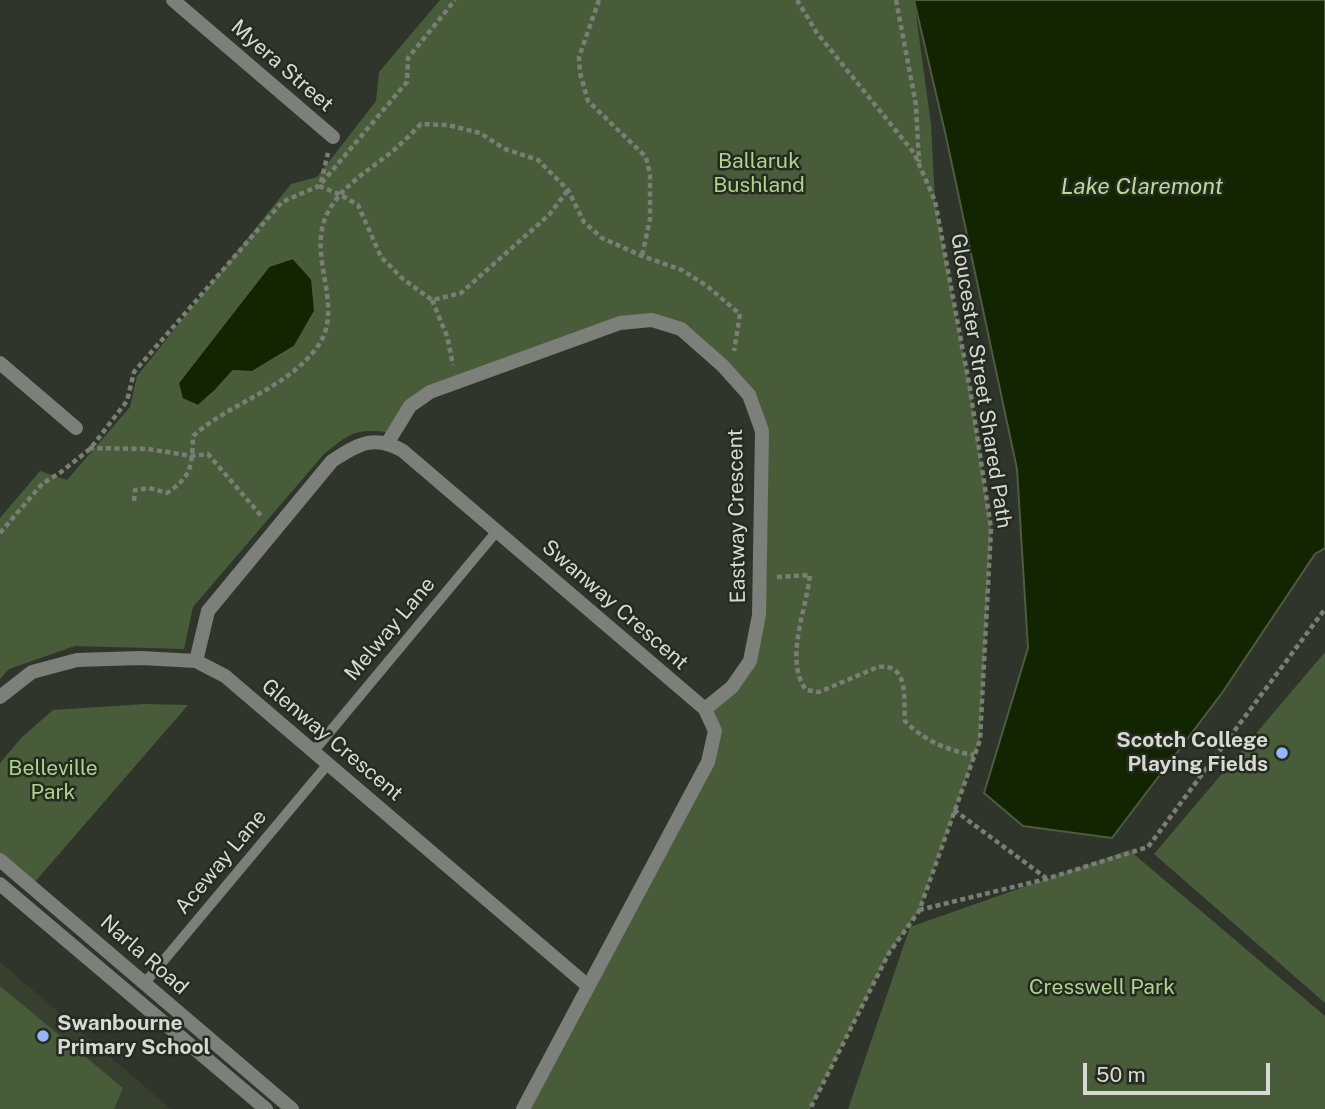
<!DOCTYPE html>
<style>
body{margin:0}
#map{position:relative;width:1325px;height:1109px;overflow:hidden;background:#2f352a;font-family:"Public Sans",sans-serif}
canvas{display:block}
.scale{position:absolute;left:1083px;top:1063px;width:187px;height:32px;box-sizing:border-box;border:4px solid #d6dad3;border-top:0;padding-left:9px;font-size:21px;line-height:24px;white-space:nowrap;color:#d6dad3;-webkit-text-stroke:5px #252b20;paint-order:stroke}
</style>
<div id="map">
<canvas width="1325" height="1109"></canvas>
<div class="scale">50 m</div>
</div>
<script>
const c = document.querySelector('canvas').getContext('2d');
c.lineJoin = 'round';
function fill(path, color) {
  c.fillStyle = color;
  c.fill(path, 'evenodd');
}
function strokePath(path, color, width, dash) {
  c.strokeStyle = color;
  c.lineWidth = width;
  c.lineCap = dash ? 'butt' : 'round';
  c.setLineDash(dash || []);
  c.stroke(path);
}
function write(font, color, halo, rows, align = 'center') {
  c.font = font + ' "Public Sans",sans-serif';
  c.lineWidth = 5;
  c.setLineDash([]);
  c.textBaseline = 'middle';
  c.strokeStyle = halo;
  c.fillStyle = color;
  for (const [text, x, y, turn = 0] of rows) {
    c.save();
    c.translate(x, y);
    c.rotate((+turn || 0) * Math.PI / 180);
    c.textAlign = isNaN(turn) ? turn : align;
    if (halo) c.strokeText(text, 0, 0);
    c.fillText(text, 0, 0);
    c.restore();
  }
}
const built = new Path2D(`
 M0,962L171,1109H0Z`);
const green = new Path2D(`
 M440,0H914L931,124L935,201L970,389L991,528L980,740L919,911L889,953L810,1109H523L708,762L715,731L705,709L750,661L762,431L749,395L681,329L620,323L424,395L394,433C357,428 352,431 324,454L193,607L184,649L75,646L9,669L0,679V518L40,471L67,480L130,407L137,376L291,184L317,177L376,101L379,72Z
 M1325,652V1003L1154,854Z
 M145,704L188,705L34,883L0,854V763L22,737L53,710Z
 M1129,850L1325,1016V1109H848L910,927Z
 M0,986L123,1088L114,1109H0Z`);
const water = new Path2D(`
 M914,0H1325V548L1315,554L1222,693L1112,838L1023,826L984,793L1028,648L1017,469L945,132Z
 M293,258L312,279L315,311L295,346L252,372L233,371L216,390L198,406L182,399L178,383L269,266Z`);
const path = new Path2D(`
 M599,0L579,57L580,73L588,101L646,157L650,175V219L642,256
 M797,0L817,33L914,153L935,201L970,389L991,528L980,740L919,911L889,953L810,1109
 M896,0L916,105L919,162
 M321,182L328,153
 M319,186L339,194L358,205L381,257L403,279L432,300L461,293L549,215L568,190
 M432,300L447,336L453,365
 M89,448L148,449L192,456L208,454L263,518
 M134,501L135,490L149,488L167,493C192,476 192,466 193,436C230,403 283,390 315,350C349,308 304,257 328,212C342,185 371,169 394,150C403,142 412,133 421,124L448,125L480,133L505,149L538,160L568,190L584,222L602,238L642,256L682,270L707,286L740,314L734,351
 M0,533L42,484L61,472L90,449L127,401L134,372L282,202L319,186L407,82L408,58L455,0
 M777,577L810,575C806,611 784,660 806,690L819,692L878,667C910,663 903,699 905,721C923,740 948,751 974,755
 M954,810L1046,878
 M919,910L1046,879L1148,847L1325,609`);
const service = new Path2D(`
 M313,752L497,531
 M144,984L328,764`);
const minor = new Path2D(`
 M173,0L333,137
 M0,363L76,428
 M388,442L410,406L430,392L620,323L652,320L681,329L723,366L749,395L762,431L759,615L750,661L732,687L705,709
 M196,661L208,611L332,461C358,444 374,434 403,451L705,709L715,731L708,762L523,1109
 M0,697L32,672L77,660L141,658L196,661L225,676L588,986`);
const tertiary = new Path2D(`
 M0,860L292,1109
 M0,884L266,1109`);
const markers = [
 [1282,753,7,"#95b6fd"],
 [43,1036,7,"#95b6fd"]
];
const streetNames = [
 ["Myera Street",282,66,41],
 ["Gloucester Street Shared Path",981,381,81],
 ["Eastway Crescent",737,516,-91],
 ["Swanway Crescent",615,605,41],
 ["Melway Lane",390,629,-50],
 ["Glenway Crescent",332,740,40],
 ["Aceway Lane",221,862,-50],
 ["Narla Road",144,955,41]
];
const parkNames = [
 ["Ballaruk",759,162],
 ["Bushland",759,186],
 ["Belleville",53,769],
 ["Park",53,793],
 ["Cresswell Park",1102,988]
];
const poiNames = [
 ["Scotch College",1268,741],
 ["Playing Fields",1268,765],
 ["Swanbourne",57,1024,"left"],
 ["Primary School",57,1048,"left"]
];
const waterNames = [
 ["Lake Claremont",1142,187]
];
fill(built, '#37402f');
fill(green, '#495c39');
fill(water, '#132401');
strokePath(water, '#4e5b40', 2);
strokePath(path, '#7a7f76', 4.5, [5, 3.5]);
strokePath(service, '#7c7f7a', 10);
strokePath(minor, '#7c7f7a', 14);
strokePath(tertiary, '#7c7f7a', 14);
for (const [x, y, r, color] of markers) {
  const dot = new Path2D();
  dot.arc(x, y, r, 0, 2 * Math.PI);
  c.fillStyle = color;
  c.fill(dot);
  strokePath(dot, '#252b20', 2.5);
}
write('21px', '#d6dad3', '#252b20', streetNames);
write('21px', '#add58b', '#252b20', parkNames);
write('bold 21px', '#d6dad3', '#252b20', poiNames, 'right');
write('italic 23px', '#b6df94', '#252b20', waterNames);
</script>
